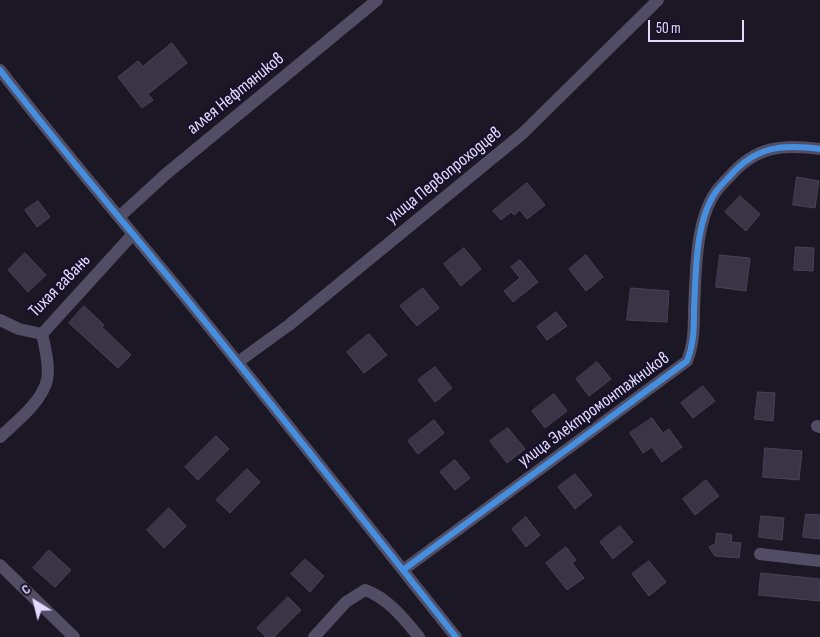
<!DOCTYPE html>
<meta charset="utf-8">
<style>
body{margin:0}
#map{position:relative;width:820px;height:637px;overflow:hidden;background:#1b1724;font-family:"Sofia Sans Condensed",sans-serif}
canvas{display:block}
.north{position:absolute;left:10px;top:577px;width:50px;height:50px;-webkit-text-stroke:4px #18112a;paint-order:stroke;rotate:324deg;font-size:14px;font-weight:700;line-height:20px;text-align:center;color:#e3dbfe}
.north::after{content:'';display:block;margin:auto;width:18px;height:22px;background:#e3dbfe;clip-path:polygon(50% 0,100% 100%,50% 72%,0 100%)}
.scale{position:absolute;left:648px;top:20px;width:96px;height:22px;box-sizing:border-box;border:2px solid #e3dbfe;border-top:0;padding-left:6px;font-size:15px;line-height:18px;white-space:nowrap;color:#e3dbfe;-webkit-text-stroke:4px #18112a;paint-order:stroke}
</style>
<div id="map">
<canvas width="820" height="637"></canvas>
<div class="north">С</div>
<div class="scale">50 m</div>
</div>
<script>
const c = document.querySelector('canvas').getContext('2d');
c.lineJoin = 'round';
function fill(path, color) {
  c.fillStyle = color;
  c.fill(path, 'evenodd');
}
function strokePath(path, color, width, dash) {
  c.strokeStyle = color;
  c.lineWidth = width;
  c.lineCap = dash ? 'butt' : 'round';
  c.setLineDash(dash || []);
  c.stroke(path);
}
function write(font, color, halo, rows, align = 'center') {
  c.font = font + ' "Sofia Sans Condensed",sans-serif';
  c.lineWidth = 5;
  c.setLineDash([]);
  c.textBaseline = 'middle';
  c.strokeStyle = halo;
  c.fillStyle = color;
  for (const [text, x, y, turn = 0] of rows) {
    c.save();
    c.translate(x, y);
    c.rotate((+turn || 0) * Math.PI / 180);
    c.textAlign = isNaN(turn) ? turn : align;
    if (halo) c.strokeText(text, 0, 0);
    c.fillText(text, 0, 0);
    c.restore();
  }
}
const building = new Path2D(`
 M172,43L187,63L148,94L153,100L142,108L118,77L138,61L143,66Z
 M797,177L819,181L815,208L793,205Z
 M527,183L545,205L527,219L520,210L514,215L511,212L501,220L493,211Z
 M740,196L760,214L746,231L725,212Z
 M38,201L50,217L37,227L25,210Z
 M796,247L814,248L813,271L794,270Z
 M464,248L481,269L461,286L444,264Z
 M25,253L46,275L28,292L8,270Z
 M586,255L603,277L586,291L569,269Z
 M720,255L750,258L746,291L716,287Z
 M520,260L538,282L513,302L504,291L520,278L511,267Z
 M423,288L439,308L417,326L400,306Z
 M631,288L669,291L667,322L627,320Z
 M84,306L104,325L102,327L131,355L118,368L69,323Z
 M556,312L567,326L547,340L537,327Z
 M369,334L387,355L364,373L347,352Z
 M597,362L611,379L589,396L576,379Z
 M435,367L452,388L435,402L418,380Z
 M703,386L715,401L693,418L681,403Z
 M758,392L775,393L773,421L755,419Z
 M554,394L567,411L545,428L532,411Z
 M652,418L663,433L669,429L682,447L662,462L652,447L643,453L630,433Z
 M434,420L444,433L418,454L408,441Z
 M508,428L525,449L507,463L490,441Z
 M216,436L229,449L198,480L185,467Z
 M765,448L802,451L799,480L763,477Z
 M455,460L470,478L455,490L440,472Z
 M247,469L260,482L230,513L216,500Z
 M575,474L592,495L575,509L558,487Z
 M706,480L719,496L695,515L683,499Z
 M169,508L186,526L164,548L147,530Z
 M806,514L820,515V539L803,537Z
 M761,516L784,518L782,540L759,537Z
 M526,517L540,535L526,547L512,529Z
 M620,526L633,542L613,559L600,542Z
 M717,533L732,535L731,542L741,543L739,558L715,556L709,547L715,544Z
 M566,547L576,560L572,563L584,578L567,590L546,563Z
 M49,550L71,570L55,587L33,568Z
 M305,559L324,576L310,592L291,574Z
 M649,561L666,582L649,596L632,574Z
 M761,573L820,579V601L759,595Z
 M288,597L301,610L274,637H266L257,628Z`);
const minor = new Path2D(`
 M0,70C61,149 126,225 189,302C279,413 367,525 456,637
 M119,217L166,174L377,0
 M0,320L19,329L42,334L133,234
 M238,362L289,325L522,134L658,0
 M817,426L820,427
 M0,437C16,422 42,402 47,380C50,367 45,347 42,334
 M760,554L820,561
 M0,565L74,637
 M403,570L687,361C694,343 694,328 694,309C696,273 695,223 715,193C719,187 725,181 730,176C756,146 783,144 820,149
 M314,637L346,602L365,590C387,597 405,620 419,637`);
const cycleway = new Path2D(`
 M0,70C61,149 126,225 189,302C279,413 367,525 456,637
 M403,570L687,361C694,343 694,328 694,309C696,273 695,223 715,193C719,187 725,181 730,176C756,146 783,144 820,149`);
const streetNames = [
 ["аллея Нефтяников",236,94,-39],
 ["улица Первопроходцев",444,176,-39],
 ["Тихая гавань",60,286,-46],
 ["улица Электромонтажников",594,410,-36]
];
fill(building, '#3a3546');
strokePath(building, '#484258', 1);
strokePath(minor, '#504d64', 12);
strokePath(cycleway, '#468fdf', 6);
write('18px', '#e3dbfe', '#18112a', streetNames);
</script>
